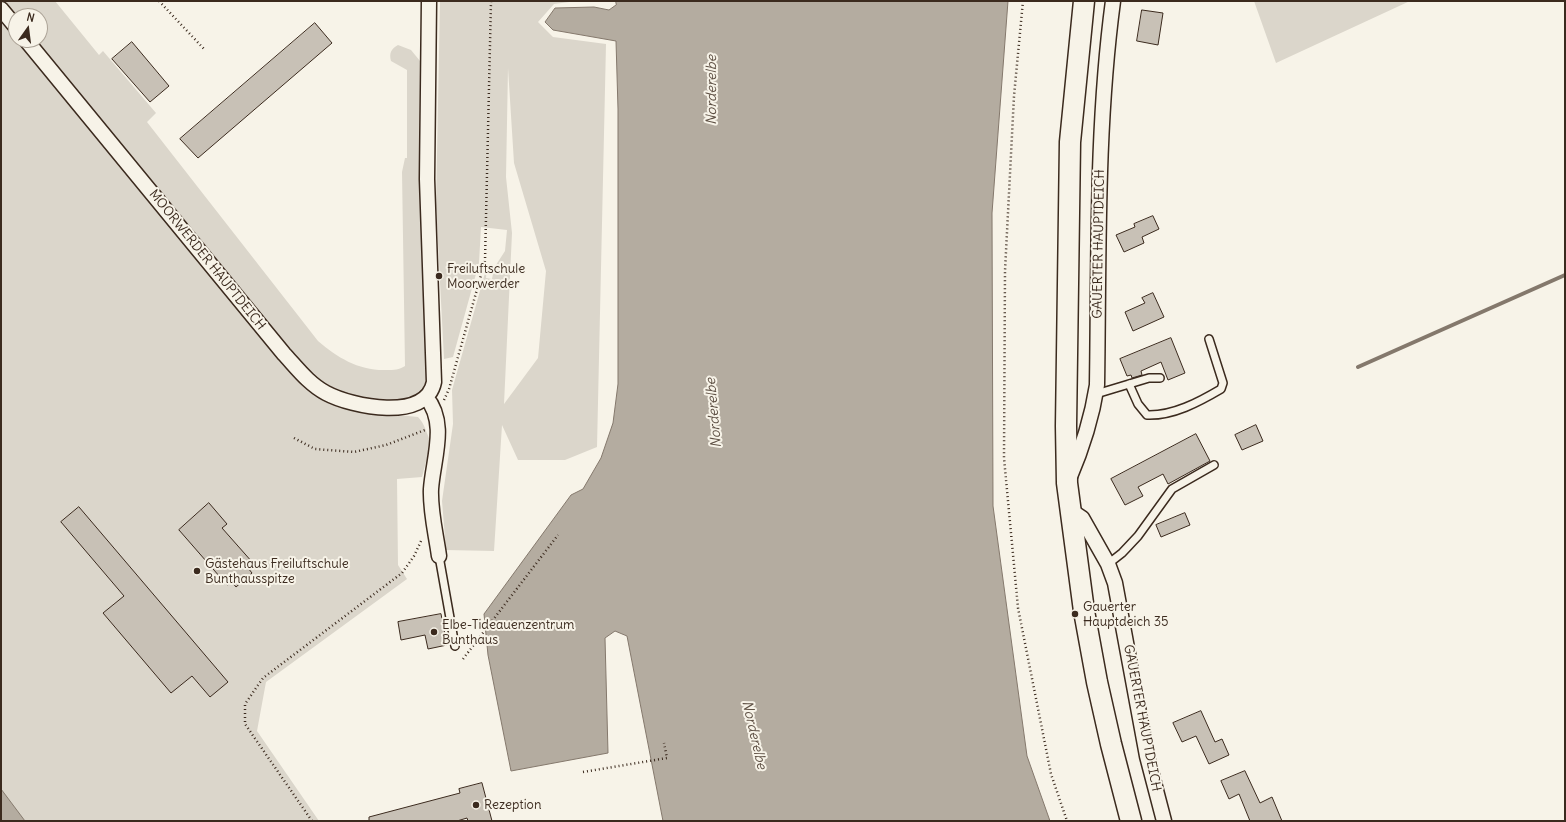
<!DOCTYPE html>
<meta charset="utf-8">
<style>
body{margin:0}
#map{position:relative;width:1566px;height:822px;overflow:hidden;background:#f7f3e8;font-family:Delius,sans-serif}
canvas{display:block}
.frame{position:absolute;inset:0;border:2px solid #3b2a1e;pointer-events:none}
.north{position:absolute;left:8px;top:8px;width:40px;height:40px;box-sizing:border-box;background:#f7f3e8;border:1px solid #aca397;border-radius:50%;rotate:14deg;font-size:11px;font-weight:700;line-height:16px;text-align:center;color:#3b2a1e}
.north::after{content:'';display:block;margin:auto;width:14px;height:18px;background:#3b2a1e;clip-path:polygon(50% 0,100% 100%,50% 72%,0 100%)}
</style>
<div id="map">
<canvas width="1566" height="822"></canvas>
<div class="frame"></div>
<div class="north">N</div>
</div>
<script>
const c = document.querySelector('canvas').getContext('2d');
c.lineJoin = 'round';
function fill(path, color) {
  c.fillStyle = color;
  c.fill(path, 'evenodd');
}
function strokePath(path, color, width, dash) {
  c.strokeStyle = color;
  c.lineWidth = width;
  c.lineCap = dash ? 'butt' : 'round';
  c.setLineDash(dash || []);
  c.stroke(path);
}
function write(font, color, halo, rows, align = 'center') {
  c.font = font + ' Delius,sans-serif';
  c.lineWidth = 4;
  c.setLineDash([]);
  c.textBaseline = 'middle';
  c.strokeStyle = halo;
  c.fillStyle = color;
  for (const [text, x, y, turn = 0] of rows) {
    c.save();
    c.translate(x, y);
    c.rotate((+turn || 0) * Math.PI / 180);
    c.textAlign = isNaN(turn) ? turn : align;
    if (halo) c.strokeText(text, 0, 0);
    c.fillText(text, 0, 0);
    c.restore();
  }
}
const green = new Path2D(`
 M1,1H55L99,55L103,51L156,113L147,122L318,341C338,358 359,371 387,370C394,370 399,370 405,366L402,172L405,158H407V70L391,61C389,53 391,49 398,45L411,50L420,61L419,177L428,374C423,414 355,400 332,389C318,383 308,369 297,358L33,40H40V16H16V20Z
 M440,1H577L554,4L538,22L553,37L606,44L597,447L565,460H518L502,425L494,551L446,550L442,501L453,424L452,390L487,266L486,278L492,279L494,268L505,251L507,230L481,227L479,263L453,357L444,359L436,205ZM508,68L514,163L546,271L538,358L504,404L512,233L506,177Z
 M1254,1H1410L1276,63Z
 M1,20L172,227L333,403L358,412L397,413L398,415L418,417C425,424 426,433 431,442L422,477L397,479L398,565L407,579L266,682L257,731L319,821H25L1,789Z`);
const water = new Path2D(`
 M616,1H1008L992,213L993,506L1027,756L1050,821H663L627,636L615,631L605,638L608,753L511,771L488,655L484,614L571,495L583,489L601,458L613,423L618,384V109L616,41L553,30L545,22L555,8L594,7L609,10L616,5Z
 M1,789L25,821H1Z`);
const stream = new Path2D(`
 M1358,367L1565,275`);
const building = new Path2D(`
 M1142,10L1163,13L1158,45L1137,41Z
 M315,23L332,43L198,158L180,139Z
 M132,42L169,86L150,102L112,59Z
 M1153,216L1159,229L1142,237L1144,243L1124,252L1116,235L1135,227L1134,224Z
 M1153,293L1164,317L1133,331L1125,312L1145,303L1142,298Z
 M1171,338L1185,373L1168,380L1161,362L1141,371L1142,375L1132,378L1131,375L1127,376L1120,359Z
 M1256,425L1263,441L1242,450L1235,435Z
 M1196,434L1210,461L1168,484L1163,474L1138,487L1143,496L1125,505L1111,479Z
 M209,503L227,524L222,528L253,563L248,568L252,573L236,587L232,582L227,585L179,530Z
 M79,507L228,682L210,697L192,676L171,693L103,613L124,596L61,522Z
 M1185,513L1190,525L1161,537L1156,525Z
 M441,614L447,645L428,649L425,635L401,640L398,622Z
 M1201,711L1215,742L1222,739L1229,755L1209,764L1196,736L1182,742L1173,723Z
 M1245,771L1260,803L1272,797L1282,821H1250L1239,794L1229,799L1221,781Z
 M482,783L492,821H468L467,818L457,821H369V817L460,793L459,789Z`);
const path = new Path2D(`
 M159,1L205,50
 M1023,1L1014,96L1005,271L1004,458L1018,608L1051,774L1067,821
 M444,400L449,389L485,261L491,1
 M294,438L315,449L354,452L386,445L425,430
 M463,659L558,535
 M583,772L667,758L664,743
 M312,821L245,724V704L263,678L402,573L414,556L422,539`);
const lane = new Path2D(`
 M1129,384L1138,404L1147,415C1173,416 1199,402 1221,389L1223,383L1209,339
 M1096,394L1149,378H1160
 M439,556L455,646
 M1108,564L1122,553L1138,536L1172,489L1214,465`);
const street = new Path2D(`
 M1,9L16,27
 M26,40L284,354C297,368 309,384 326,393C352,407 426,422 434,382L427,179L429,1
 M426,397C448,423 433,459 431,489C430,511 436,534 439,556
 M1069,479C1082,449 1092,417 1097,385C1099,257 1096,128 1113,1
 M1070,510L1082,518L1108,564L1115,583L1147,756L1164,821`);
const secondary = new Path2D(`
 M1084,1L1070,142L1066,426L1067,483L1084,611L1097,682L1111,744L1131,821`);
const markers = [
 [439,276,4,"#3b2a1e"],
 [197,571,4,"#3b2a1e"],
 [1075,614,4,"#3b2a1e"],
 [434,632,4,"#3b2a1e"],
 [476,805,4,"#3b2a1e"]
];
const streetNames = [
 ["GAUERTER HAUPTDEICH",1099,244,-89],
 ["MOORWERDER HAUPTDEICH",207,260,51],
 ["GAUERTER HAUPTDEICH",1142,718,79]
];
const poiNames = [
 ["Freiluftschule",447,269],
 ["Moorwerder",447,284],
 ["Gästehaus Freiluftschule",205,564],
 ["Bunthausspitze",205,579],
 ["Gauerter",1083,607],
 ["Hauptdeich 35",1083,622],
 ["Elbe-Tideauenzentrum",442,625],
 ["Bunthaus",442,640],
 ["Rezeption",484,805]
];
const waterNames = [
 ["Norderelbe",712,90,-90],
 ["Norderelbe",714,413,-95],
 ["Norderelbe",754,735,77]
];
fill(green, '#dbd6cb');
fill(water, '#b4aca0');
strokePath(water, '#84786c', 1);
strokePath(stream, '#84786c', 4);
fill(building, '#c8c1b6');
strokePath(building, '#3b2a1e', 1);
strokePath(lane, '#3b2a1e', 10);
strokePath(street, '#3b2a1e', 17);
strokePath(secondary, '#3b2a1e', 23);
strokePath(path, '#3b2a1e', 2.5, [1, 3]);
strokePath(lane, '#f7f3e8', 7);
strokePath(street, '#f7f3e8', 14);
strokePath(secondary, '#f7f3e8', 20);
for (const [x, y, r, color] of markers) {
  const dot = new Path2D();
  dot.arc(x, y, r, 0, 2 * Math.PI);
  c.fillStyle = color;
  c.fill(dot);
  strokePath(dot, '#f7f3e8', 1.5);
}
write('13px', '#3b2a1e', '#f7f3e8', streetNames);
write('13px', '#3b2a1e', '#f7f3e8', poiNames, 'left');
write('italic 14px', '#5f5145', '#f7f3e8', waterNames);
</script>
